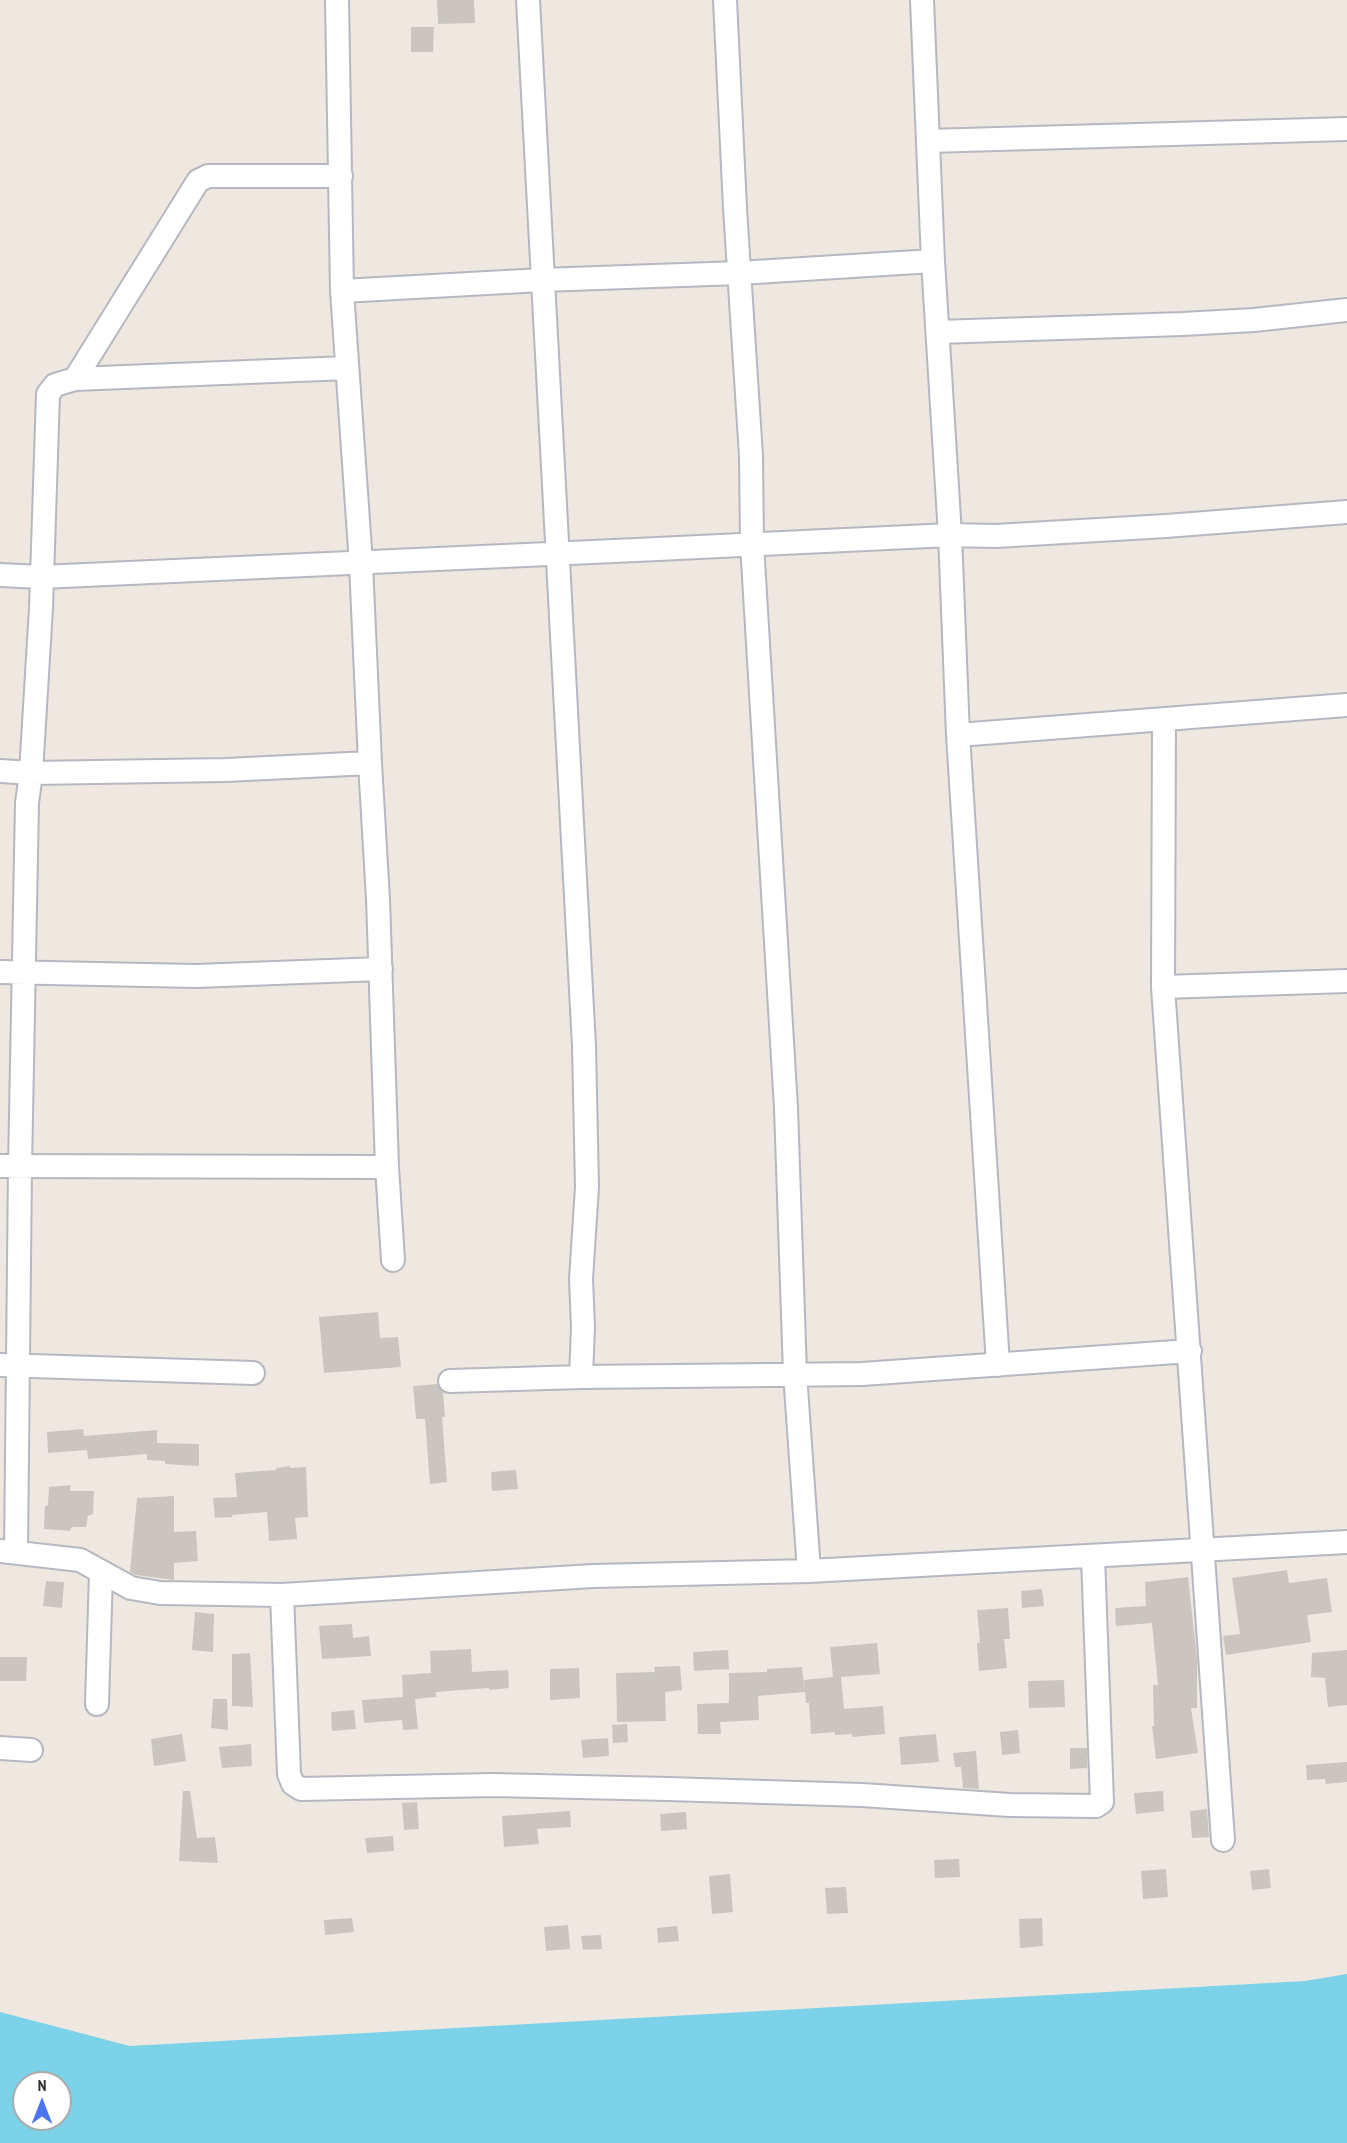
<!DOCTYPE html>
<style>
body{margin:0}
#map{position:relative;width:1347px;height:2143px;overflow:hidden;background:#eee8e1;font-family:"PT Sans Narrow",sans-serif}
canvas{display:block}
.north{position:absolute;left:12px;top:2071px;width:60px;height:60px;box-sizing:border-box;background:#fff;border:2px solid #ababab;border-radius:50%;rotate:0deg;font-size:16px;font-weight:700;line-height:24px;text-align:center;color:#2e2e2e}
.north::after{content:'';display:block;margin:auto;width:21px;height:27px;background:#4d75f0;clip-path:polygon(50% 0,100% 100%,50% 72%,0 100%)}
</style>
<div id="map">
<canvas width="1347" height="2143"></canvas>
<div class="north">N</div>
</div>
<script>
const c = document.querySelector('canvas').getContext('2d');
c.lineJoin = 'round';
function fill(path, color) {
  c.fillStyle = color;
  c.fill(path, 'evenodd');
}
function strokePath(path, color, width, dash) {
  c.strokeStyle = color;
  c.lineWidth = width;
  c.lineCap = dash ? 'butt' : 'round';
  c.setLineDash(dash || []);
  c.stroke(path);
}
const water = new Path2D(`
 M1347,1974V2143H0V2012L130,2046L1305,1981ZM24,2083H60V2119H24Z`);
const building = new Path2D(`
 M437,0H474L475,23L438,24Z
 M411,27H434L433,52H411Z
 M378,1312L380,1338L398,1337L401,1367L324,1373L319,1317Z
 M437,1384L443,1392L445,1417H442L447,1482L430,1484L425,1419H416L413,1386Z
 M83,1429L84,1436L157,1430V1443L199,1444V1466L165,1464V1461L147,1460V1454L88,1459L87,1450L48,1453L47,1432Z
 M290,1466V1468L306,1467L308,1517L295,1518L297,1539L269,1541L267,1512L232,1515V1517L215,1518L213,1498L237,1497L235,1473L276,1470V1468Z
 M516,1470L518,1489L492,1491L491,1472Z
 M71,1485L70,1491H94L93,1514L88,1516L86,1527H72L70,1531L44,1529L45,1506L48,1505L49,1487Z
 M174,1496V1532L196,1531L198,1561L174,1563V1580L136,1575L130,1572L137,1498Z
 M1287,1570L1289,1583L1327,1578L1332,1612L1307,1615L1311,1642L1226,1655L1223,1636L1240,1634L1232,1578Z
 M1188,1577L1197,1659V1708H1191L1198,1753L1156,1759L1152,1726H1154L1153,1685H1158L1152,1623L1116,1626L1115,1608L1146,1606L1145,1582Z
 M46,1581L64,1582L62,1608L43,1606Z
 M1042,1589L1044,1606L1022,1608L1021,1591Z
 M1008,1608L1010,1639H1004L1007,1668L979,1671L977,1643H980L977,1610Z
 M195,1612L214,1614L213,1652L192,1650Z
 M352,1624L353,1638L369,1636L371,1656L322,1659L319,1626Z
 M877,1643L880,1674L841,1677L844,1709L883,1706L885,1734L852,1737V1734L835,1735V1732L811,1734L809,1703H806L804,1680L833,1677L830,1647Z
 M471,1649L472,1672L508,1670L509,1688L489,1690V1688L436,1692V1697L415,1699L418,1729L403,1730L402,1720L364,1723L362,1700L403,1697L402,1675L431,1673L430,1651Z
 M728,1650L729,1669L694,1671L693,1652Z
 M1347,1650V1705L1328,1707L1325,1678L1311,1677L1312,1653Z
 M250,1653L253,1707L232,1706V1654Z
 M0,1657H27L26,1681H0Z
 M680,1666L682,1690L665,1692L666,1721L617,1722L616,1673L655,1672L654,1667Z
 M802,1667L805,1692L758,1696L759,1720L720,1722L721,1734H698L697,1704L729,1703V1673L767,1672V1669Z
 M579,1668L580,1698L550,1700V1669Z
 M1064,1680L1065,1707L1029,1708L1028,1681Z
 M213,1699H227L228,1730L211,1728Z
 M354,1710L356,1729L332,1731L331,1712Z
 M627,1724L628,1742L613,1743L612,1725Z
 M1018,1730L1020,1753L1002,1755L1000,1732Z
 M182,1734L186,1761L154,1766L151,1739Z
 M936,1734L939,1762L901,1765L899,1737Z
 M608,1738L609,1756L583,1758L581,1740Z
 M251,1744L252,1766L222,1768L219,1747Z
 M1070,1748H1087V1768L1070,1769Z
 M976,1751L979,1789L963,1788L961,1767H955L953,1753Z
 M1347,1762V1782L1326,1784L1325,1779L1307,1780L1306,1765Z
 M183,1791H190L197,1838L215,1837L218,1863L179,1861Z
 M1163,1791L1164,1811L1136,1814L1134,1793Z
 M417,1802L419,1829L404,1830L402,1803Z
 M1207,1809L1209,1837L1192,1838L1190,1811Z
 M570,1811L571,1827L537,1829L539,1844L504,1847L502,1816Z
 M686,1812L687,1829L661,1831L660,1814Z
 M393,1836L394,1851L367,1853L365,1838Z
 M959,1859L960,1877L935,1878L934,1860Z
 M1166,1869L1168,1897L1143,1899L1141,1871Z
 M1269,1869L1271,1888L1252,1890L1250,1871Z
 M730,1874L733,1912L712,1914L709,1876Z
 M846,1887L848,1913L827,1914L825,1888Z
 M352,1918L354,1932L325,1935L324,1920Z
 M1042,1918L1043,1946L1020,1948L1019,1919Z
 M568,1925L570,1949L546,1951L544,1927Z
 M677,1926L679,1941L658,1943L657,1928Z
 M601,1935L602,1949L583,1950L581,1936Z`);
const minor = new Path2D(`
 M337,0L342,291L361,564L370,763L378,899L387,1167L393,1260
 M528,0L584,1046L587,1187L581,1279L583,1327L581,1377
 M725,0L735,208L751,456L752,544L786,1108L795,1374L809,1571
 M922,0L933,261L950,535L958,735L998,1365
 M928,141L1347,129
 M342,291L542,280L739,273L933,261
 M938,332L1183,324L1254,320L1347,310
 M75,379L347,368
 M0,575L41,577C344,565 647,549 950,535L996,536L1166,526L1347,512
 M1164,720L1163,987L1223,1840
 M958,735L1347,705
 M0,771L31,773L226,770L370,763
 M0,972L196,976L381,969
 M1163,987L1347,981
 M0,1166L387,1167
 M0,1365L253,1373
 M450,1381L581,1377L862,1374L1190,1351
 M0,1551L80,1560L131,1588L160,1593L282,1595L593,1576L809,1571L1347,1542
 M16,1551L20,1167L27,803L31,773L41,608L48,394L55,385L75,379L198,181L208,176H341
 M282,1595L289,1774L293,1784L301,1789L493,1785L668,1789L862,1795L1009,1805L1096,1806L1102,1802L1093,1557
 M97,1704L101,1573
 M0,1748L31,1750`);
fill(water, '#7cd2e8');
fill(building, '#cac6bf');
strokePath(minor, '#b5b8c0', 26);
strokePath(minor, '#fff', 22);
</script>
